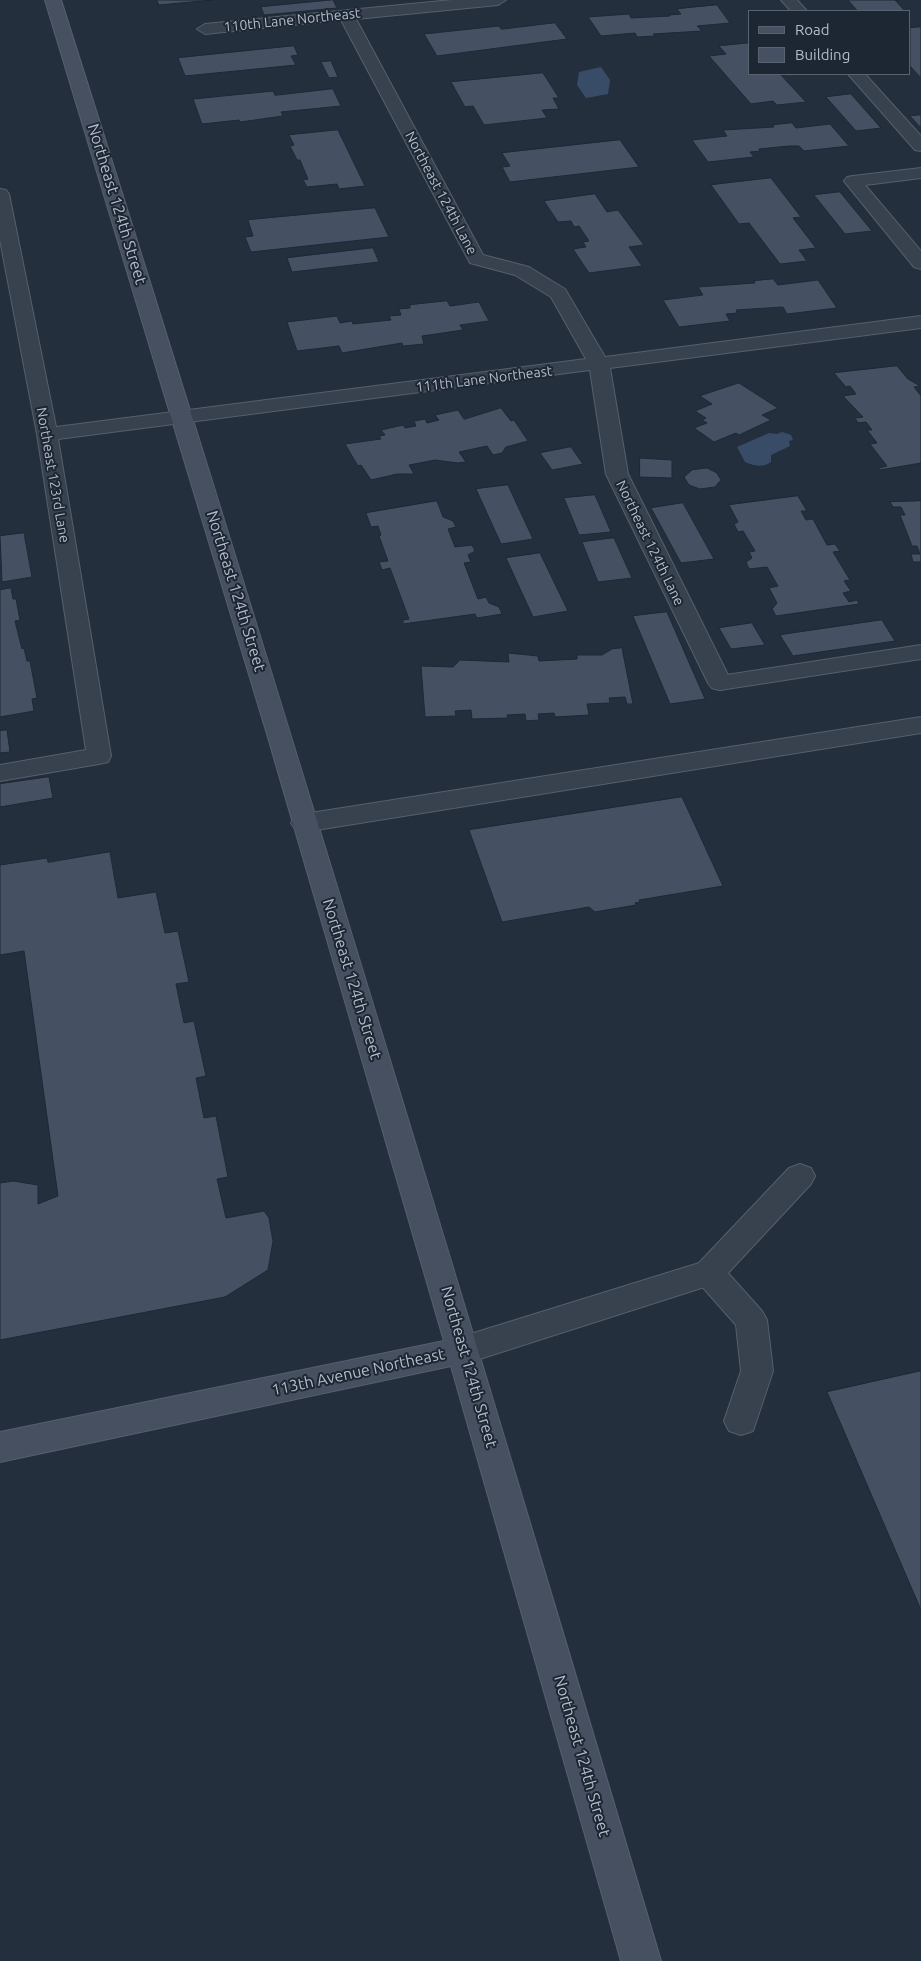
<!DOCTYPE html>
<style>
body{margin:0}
#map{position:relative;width:921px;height:1961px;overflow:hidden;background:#242f3e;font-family:Ubuntu,sans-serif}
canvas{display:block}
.legend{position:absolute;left:748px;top:10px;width:162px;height:65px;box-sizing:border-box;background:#1d2633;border:1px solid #59626f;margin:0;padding:6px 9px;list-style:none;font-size:15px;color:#b4bcc9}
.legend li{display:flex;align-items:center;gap:10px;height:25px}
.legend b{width:25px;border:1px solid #59626f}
</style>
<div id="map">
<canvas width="921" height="1961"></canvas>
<ul class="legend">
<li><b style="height:6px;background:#465061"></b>Road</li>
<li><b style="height:14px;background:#455162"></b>Building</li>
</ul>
</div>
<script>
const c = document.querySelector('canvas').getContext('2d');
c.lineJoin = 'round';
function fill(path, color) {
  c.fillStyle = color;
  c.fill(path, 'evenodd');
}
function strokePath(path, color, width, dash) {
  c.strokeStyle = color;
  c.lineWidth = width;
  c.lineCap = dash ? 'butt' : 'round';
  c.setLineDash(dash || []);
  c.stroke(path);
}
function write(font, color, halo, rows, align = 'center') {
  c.font = font + ' Ubuntu,sans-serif';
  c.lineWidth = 4;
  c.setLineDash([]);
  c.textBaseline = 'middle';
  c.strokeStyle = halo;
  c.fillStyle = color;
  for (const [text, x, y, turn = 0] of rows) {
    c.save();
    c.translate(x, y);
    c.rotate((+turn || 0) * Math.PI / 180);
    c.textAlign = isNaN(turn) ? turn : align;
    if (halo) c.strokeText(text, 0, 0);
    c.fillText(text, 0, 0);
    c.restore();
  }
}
const water = new Path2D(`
 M601,67L610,80L608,94L586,98L577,85L579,72Z
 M782,432L791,435L793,440L789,441L790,446L771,455V462C762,468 755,466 745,462L737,447L769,433L777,434Z`);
const building = new Path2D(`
 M157,0H213L159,5Z
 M333,0L337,8L264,15L261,7Z
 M848,0H899H895L905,11H858Z
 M717,5L730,23L697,26L702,31L653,34L655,36L637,37L635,33L601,36L588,17L629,14L631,18L670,16L669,15L681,14L677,9Z
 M555,23L567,39L437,56L424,34L499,26L501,29Z
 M921,27V78L910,66V28Z
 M750,43V74H780L806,102L777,105L773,101L751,104L709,56L726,54L719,46Z
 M294,46L298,55L291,56L296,65L185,76L178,58Z
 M331,61L338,77L329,78L321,62Z
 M543,73L559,98H553L559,109L542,110L547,118L484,125L473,106L465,107L451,82Z
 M333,89L341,106L281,112L283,116L240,122L239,120L202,124L193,99L273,91L275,95Z
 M851,94L881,128L856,131L826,97Z
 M921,115V128L910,116Z
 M792,123L796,128L830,124L849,146L804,151L799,146H789L759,149L760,151L750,152L754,157L708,162L692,140L727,136L723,130L774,127L773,125Z
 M338,130L365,186L339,189L337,184L307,187L303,180L308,179L300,160H297L290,146L294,145L289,135Z
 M620,140L639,167L510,182L502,167L510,166L502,153Z
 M771,178L801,217L793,218L816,248L799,250L807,261L780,264L749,223L739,224L711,185Z
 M840,192L872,231L845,234L814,195Z
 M595,194L607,212L618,210L644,245L629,247L642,266L589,273L573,249L586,247L583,242L589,241L579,226L574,227L571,221L558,222L544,201Z
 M375,208L389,237L251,252L245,237L253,236L248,220Z
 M373,248L379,262L292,272L287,258Z
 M773,279L778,285L818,280L837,308L787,314L783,307L736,310L737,313L726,314L730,321L679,327L663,300L703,295L698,287L755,283L754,281Z
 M447,301L450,306L479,302L489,321L460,325L463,330L422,336L424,344L403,346L402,343L342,353L339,346L297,351L287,322L337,316L340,323L352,321L353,324L391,320L389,316L401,315L399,309L410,308V305Z
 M897,366L908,379L920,386L914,387L921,396V463L880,470L879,468L887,466L870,444L877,443L867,430H872L866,422L858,423L855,418L863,417L843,396L856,394L850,386L846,387L834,373Z
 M739,383L778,408L762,415L771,420L739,435L736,433L714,442L694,428L707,423L702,420L706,418L695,411L712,404L700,396Z
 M501,408L511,421L514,420L528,441L506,447L502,453L493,455L487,446L459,452L466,462L458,463L435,460L409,465L414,474H397L371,480L361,465L358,466L345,444L381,439L379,436L385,435L381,430L403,425L405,428L416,426L414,421L425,419L427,423L439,420L435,415L458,410L464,419Z
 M571,447L583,464L552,470L540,453Z
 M640,458L672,460V478L640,477Z
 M707,468L717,473L721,480L715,487L700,489L689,485L684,477L692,470Z
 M508,485L533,539L501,544L476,489Z
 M595,495L611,532L579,535L564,498Z
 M798,496L807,511H801L806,520L813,519L827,545L835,544L840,551L833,552L850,580L844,581L851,591L843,593L849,602L857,600L859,604L776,616L772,609L777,603L769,588L778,586L767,567L749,569L746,562L752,558L749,552L755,551L743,531L738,532L734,524L738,522L729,505Z
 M437,501L443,517L453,521L456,527L448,529L455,547L472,545L475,551L468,555L471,562L464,563L478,599L486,597L489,603L499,607L502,614L477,618L475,614L403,624V620L409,619L390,568L382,570L379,562L388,561L379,536L381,535L378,526L371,527L366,513Z
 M921,501V562H913L911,554H920L917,546H912L900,515H905L901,507H893L890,502Z
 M683,503L714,559L681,563L651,508Z
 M24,533L32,577L2,582L0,536Z
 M614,538L632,578L598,582L582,542Z
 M540,553L568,611L533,617L506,558Z
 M11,588L13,599H16L20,620L15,621L22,649L24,648L27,661H30L37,698L32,699L34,711L0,717V590Z
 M667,612L705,699L670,704L633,616Z
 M882,620L895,641L793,656L780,635Z
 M752,623L765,645L731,649L719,628Z
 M622,648L633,704H627L625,697L609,698L610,703L587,704L589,715L555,717L554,713L538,714L539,720L526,721L525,714L507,715L508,718L472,719L471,710L455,711L456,716L425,717L421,666L453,667L460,660L509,662L508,653L538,656L539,661L577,659V655H602L612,649Z
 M7,730L10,752L0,753V731Z
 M49,777L53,798L0,807V784Z
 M682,797L723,886L639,900L640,902L635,903L636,905L595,912L589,907L502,922L469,830Z
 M110,852L118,898L156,892L165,933L178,931L189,982L176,984L184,1023L194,1021L206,1076L196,1078L204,1118L216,1116L228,1177L217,1179L226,1218L264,1211L269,1218L273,1241L268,1270L225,1297L0,1340V1183L13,1181L38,1185V1204L58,1196L24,951L0,955V865L47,858L48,862Z
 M921,1371V1610L827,1392Z`);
const lane = new Path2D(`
 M921,645V659L720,690L712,688L708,683L712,678L720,676Z
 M921,717V733L304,832L295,829L291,823L295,817L304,814Z
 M800,1164L811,1168L815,1176L811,1184L728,1273L762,1311L767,1320L773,1371L753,1431L741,1435L729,1431L724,1421L741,1371L736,1325L698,1282L693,1273L698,1264L789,1168Z`);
const street = new Path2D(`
 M452,0H506L498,5L356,19L483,255L529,267L565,289L605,357L921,316V328L610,368L628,474L732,683L728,688L720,690L712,688L708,683L606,474L590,370L58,439L111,756L108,762L99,764L0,781V765L86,750L37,434L0,240V189L6,190L9,194L56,427L586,359L551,297L515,275L470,263L341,20L205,34L197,29L205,24Z
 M781,0H797L807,11H791Z
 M848,74H865L921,136V151L915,150Z
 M921,168V178L865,185L921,251V269L914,267L844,181L847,177L853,176Z
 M709,1260L720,1264L725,1273L720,1282L464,1364L453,1360L448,1350L453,1340L464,1336Z`);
const secondary = new Path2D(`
 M45,0H61C268,652 466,1306 661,1961H621L451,1366L0,1462V1432L444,1341L267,734Z`);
const farStreetnames = [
 ["110th Lane Northeast",292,20,-6],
 ["Northeast 124th Lane",441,193,62],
 ["111th Lane Northeast",484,379,-7],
 ["Northeast 123rd Lane",53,475,80],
 ["Northeast 124th Lane",650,543,64]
];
const streetNames = [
 ["Northeast 124th Street",117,204,73],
 ["Northeast 124th Street",236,591,73],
 ["Northeast 124th Street",352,979,73],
 ["Northeast 124th Street",469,1367,74],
 ["113th Avenue Northeast",358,1372,-12],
 ["Northeast 124th Street",582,1756,74]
];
fill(water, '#394c67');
fill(building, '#455162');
strokePath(building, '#1f2835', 1);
strokePath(lane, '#565f6c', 2);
strokePath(street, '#565f6c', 2);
strokePath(secondary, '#565f6c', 2);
fill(lane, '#38414e');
fill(street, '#38414e');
fill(secondary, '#465061');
write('14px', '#b4bcc9', '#1d2633', farStreetnames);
write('16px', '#b4bcc9', '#1d2633', streetNames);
</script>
